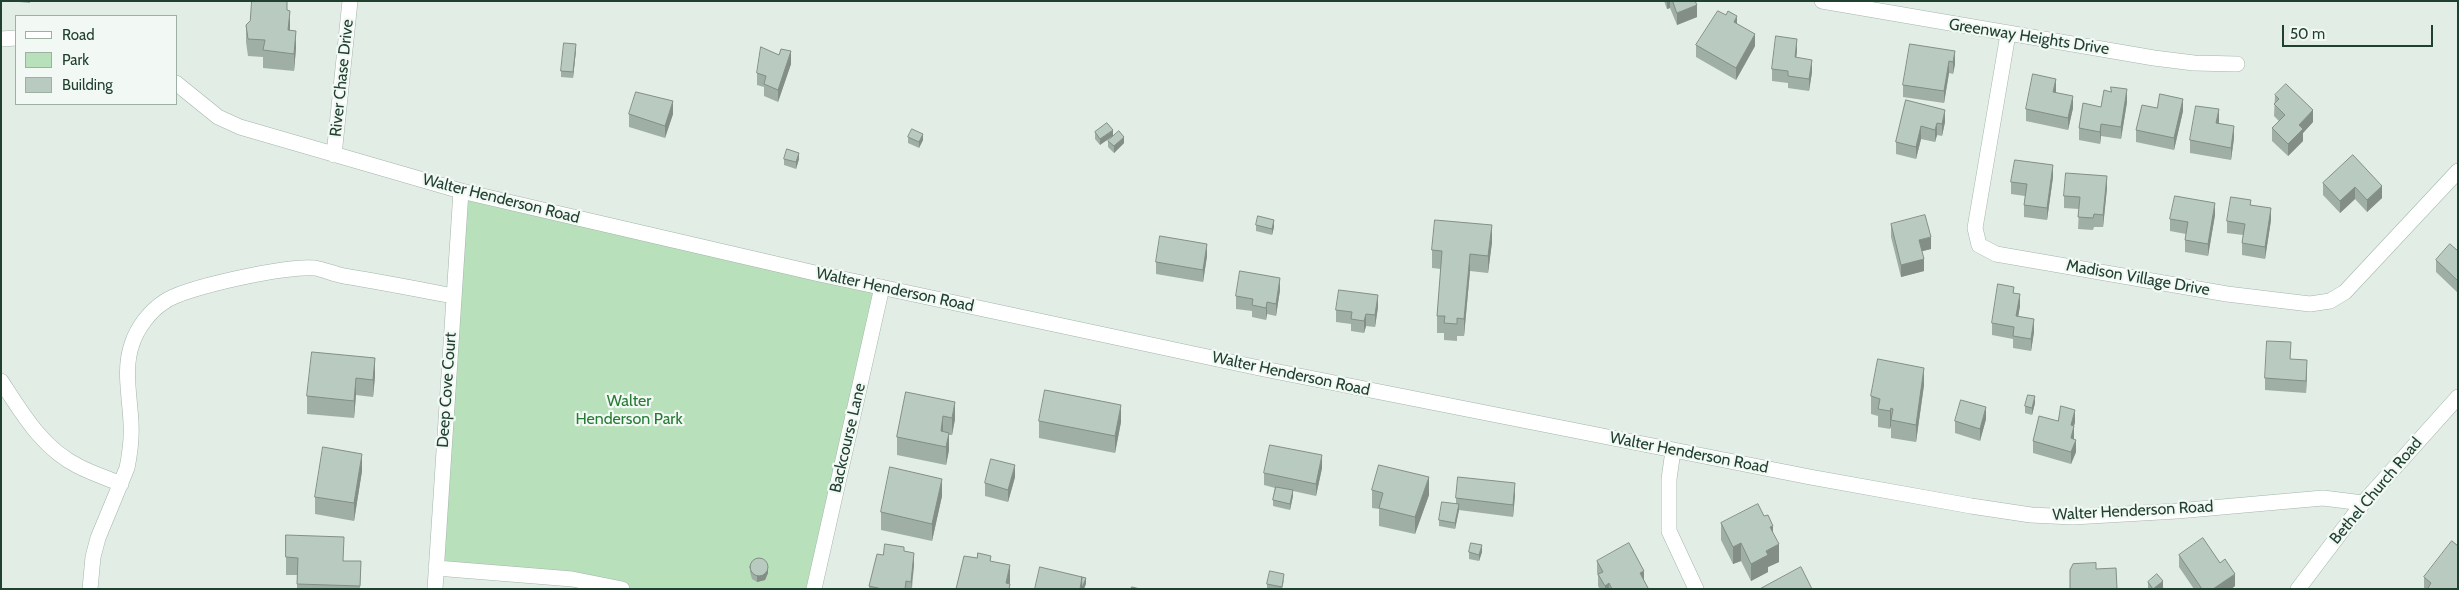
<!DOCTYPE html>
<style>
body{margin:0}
#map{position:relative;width:2459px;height:590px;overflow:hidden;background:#e1ede5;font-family:Cabin,sans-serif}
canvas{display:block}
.frame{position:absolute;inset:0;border:2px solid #204030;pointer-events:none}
.legend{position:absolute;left:15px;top:15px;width:162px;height:90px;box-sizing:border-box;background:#f2f9f4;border:1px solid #9eafa6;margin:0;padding:6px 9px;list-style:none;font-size:15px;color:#204030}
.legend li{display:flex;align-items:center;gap:10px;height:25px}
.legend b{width:25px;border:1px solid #9eafa6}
.scale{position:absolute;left:2282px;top:25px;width:151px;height:22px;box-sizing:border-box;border:2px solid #204030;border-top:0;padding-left:6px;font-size:15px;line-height:18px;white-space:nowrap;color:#204030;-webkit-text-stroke:4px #f2f9f4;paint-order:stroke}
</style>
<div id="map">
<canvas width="2459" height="590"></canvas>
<div class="frame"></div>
<ul class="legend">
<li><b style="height:6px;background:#fff"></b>Road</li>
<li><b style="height:14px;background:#b8e0ba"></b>Park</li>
<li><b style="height:14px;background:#b9cbc0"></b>Building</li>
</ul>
<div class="scale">50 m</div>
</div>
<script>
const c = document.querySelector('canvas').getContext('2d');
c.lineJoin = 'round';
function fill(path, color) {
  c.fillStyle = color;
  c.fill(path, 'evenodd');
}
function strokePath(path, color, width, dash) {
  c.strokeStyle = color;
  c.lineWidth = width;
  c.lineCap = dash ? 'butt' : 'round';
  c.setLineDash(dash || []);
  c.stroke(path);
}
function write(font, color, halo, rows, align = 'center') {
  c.font = font + ' Cabin,sans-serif';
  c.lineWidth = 4.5;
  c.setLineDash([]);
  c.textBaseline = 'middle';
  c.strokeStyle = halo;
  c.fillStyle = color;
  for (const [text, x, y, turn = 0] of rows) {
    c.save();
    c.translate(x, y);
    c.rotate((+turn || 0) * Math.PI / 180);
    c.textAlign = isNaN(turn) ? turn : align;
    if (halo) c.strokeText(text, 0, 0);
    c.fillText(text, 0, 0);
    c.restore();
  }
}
const green = new Path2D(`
 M462,192L881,287L813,589H628L437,566Z`);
const minor = new Path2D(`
 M1822,1L2154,58L2194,63L2237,64
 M2008,34L1975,228L1979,245L1996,254L2227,294L2310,304L2330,301L2345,292L2458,171
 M1,39L16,38
 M176,83L218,117L240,127L461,191L815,273L1264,369L1810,477L1971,506L2031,515L2073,517L2177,511L2323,498L2363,503
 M334,155L350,1
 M1,381C22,413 42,448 78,466C91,473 107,478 121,484
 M1673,451L1669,479V531L1696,589
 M436,568L572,579L622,589
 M90,589L93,557L98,538L127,468C130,453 132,438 131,423C130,397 123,369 132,344C137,328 150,311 164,302C184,287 290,265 315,268C325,270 334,274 344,276C381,282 417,289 453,296
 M435,589L461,191
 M814,589L882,287`);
const tertiary = new Path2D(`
 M2298,589L2363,503L2458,397`);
const wall = new Path2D(`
 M8,1H30V3Z
 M1664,1H1697L1696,2L1697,17L1677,25L1670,8L1667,9Z
 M287,11L290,30L296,48L294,71L263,68V57L248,56L246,42V25Z
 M1737,24L1755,46L1736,80L1696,57V45Z
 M576,50L573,78L561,77V71Z
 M1797,51L1796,58L1812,72L1809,91L1788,88V83L1772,81V69Z
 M1955,51V64L1953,74L1949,73L1944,103L1903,97V85Z
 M791,64L778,102L764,96V87L757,85V73Z
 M2056,91V92L2073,108L2068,130L2026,121V109Z
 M2275,95L2313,122L2303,133V141L2288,156L2272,141V128L2279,121L2274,116Z
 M1906,100L1945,122L1942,136L1937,135L1935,142L1921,139L1916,159L1896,154V142Z
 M2127,102L2121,139L2101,136L2100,144L2079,140V128L2101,107Z
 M2183,111L2174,150L2136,142V130Z
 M629,114H673L665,138L629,127Z
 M2219,122L2218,124L2234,138L2231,160L2190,153V140Z
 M1107,123L1100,145L1095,139V132Z
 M908,137L923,140L919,148L908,143Z
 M1108,141L1124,143L1114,153L1108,147Z
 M2353,155L2382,198L2367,212L2355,199L2340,213L2323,195V183Z
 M784,159H799L796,169L784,165Z
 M2053,177L2047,220L2024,217V205L2025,196L2011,194V182Z
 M2107,188L2103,227H2094L2093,230L2078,229L2079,209L2064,208V196Z
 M2251,205L2271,220L2265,259L2242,255V243L2243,235L2227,233V221Z
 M2215,215L2208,256L2185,252V240L2186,234L2170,231V219Z
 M1891,224L1931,249L1922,251L1924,271L1901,277L1891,237Z
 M1256,225L1274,227L1272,235L1256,231Z
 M1492,242L1488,273L1470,271L1464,336H1457V341L1444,340V333H1437V316L1441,269L1432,268V250Z
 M2458,251V293L2436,272V260Z
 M1207,256L1203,282L1156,274V262Z
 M1280,290L1276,316L1267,314L1266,320L1252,317V311L1236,309V296Z
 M2014,293L2020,306L2018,317L2034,332L2031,351L2013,348V339L1992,335V323Z
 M1378,307L1375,327L1366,326L1364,333L1351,331V324L1336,322V310Z
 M375,358V376L373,397L356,395L354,418L307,414V396Z
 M2291,359L2307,372L2306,393L2265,390V378Z
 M1924,385L1916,442L1891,438V426L1890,429L1878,427V416L1871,414V396Z
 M906,392L955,419L952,435H949V450L946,465L897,455V437Z
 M2035,403L2032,415L2025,413V406Z
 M1986,419L1980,441L1955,433V421Z
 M1039,421L1121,422L1115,453L1039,438Z
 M2058,421L2075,422L2074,426V439L2076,452L2071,464L2033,453V441Z
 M1322,468L1316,496L1293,491V496L1290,510L1273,506V500L1275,488L1264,485V473Z
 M362,471L354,521L315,514V497Z
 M1015,477L1008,502L985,496V483Z
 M1372,490L1429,495L1415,534L1379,526V509L1372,508Z
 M1515,495L1513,517L1459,510L1455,529L1439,526V520L1456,504V498Z
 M942,496L932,541L881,530V512Z
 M1721,523L1773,533L1779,562L1768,567V572L1751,581L1741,561L1733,564L1721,540Z
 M286,535L344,561H361L360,589H297V575H286Z
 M904,551L914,565L912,589H869V586L883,555Z
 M1469,552H1482L1479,561L1469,559Z
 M2179,555L2235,586L2231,589H2194L2179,567Z
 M1597,561L1644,580L1648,589H1600L1598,586V576L1597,573Z
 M750,565L768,573L765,580L757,582L752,579L750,572Z
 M2424,577L2458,589H2424Z
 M1284,580L1282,589H1267V584Z
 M2148,582L2163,587L2164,589H2148Z`);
const shadedWall = new Path2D(`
 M1667,1H1670V8L1667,9Z
 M1697,5V17L1677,25V13Z
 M290,11V28L288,47V30Z
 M1737,16V28L1734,22Z
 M296,31V48L294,71V54Z
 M1755,34V46L1736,80V68Z
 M1797,39V51L1795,69V57Z
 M576,44V50L573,78V72Z
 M791,51V64L778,102V90Z
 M1955,51V64L1953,74V62Z
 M1812,60V72L1809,91V79Z
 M1949,61V73L1944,103V91Z
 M2056,79V91L2053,104V92Z
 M2127,89V102L2121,139V127Z
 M2073,96V108L2068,130V118Z
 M2183,99V111L2174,150V138Z
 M673,101V114L665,138V126Z
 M2219,109V122L2216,135V123Z
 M1945,110V122L1942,136V124Z
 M2313,110V122L2303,133V141L2288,156V144L2299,125Z
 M1937,123V135L1935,142V130Z
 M2101,124V136L2100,144V132Z
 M1921,126V139L1916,159V147Z
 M2234,126V138L2231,160V148Z
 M1113,130V136L1100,145V139Z
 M923,134V140L919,148V142Z
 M1124,137V143L1114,153V146Z
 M799,153V159L796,169V162Z
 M2053,165V177L2047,220V208Z
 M2107,176V188L2103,227V215Z
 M2382,186V198L2367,212V200Z
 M2355,187V199L2340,213V201Z
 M2215,203V215L2208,256V244Z
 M2271,208V220L2265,259V247Z
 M1274,220V227L1272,235V229Z
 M1492,225V242L1488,273V256Z
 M1931,237V249L1919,252V240Z
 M1207,244V256L1203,282V270Z
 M1470,254V271L1464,336V319Z
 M1924,259V271L1901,277V265Z
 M1280,278V290L1276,316V304Z
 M2020,294V306L2016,329V316Z
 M1378,295V307L1375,327V315Z
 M1267,302V314L1266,320V308Z
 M1366,314V326L1364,333V321Z
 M2034,319V332L2031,351V339Z
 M375,358V376L373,397V380Z
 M2307,360V372L2306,393V381Z
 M1924,368V385L1916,442V425Z
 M356,378V395L354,418V401Z
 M2035,396V403L2032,415V408Z
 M955,402V419L952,435V418Z
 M1121,405V422L1115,453V436Z
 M1986,407V419L1980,441V429Z
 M1891,408V426L1890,429V411Z
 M2075,410V422L2071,437V425Z
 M943,416V434L941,431Z
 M2074,426V438L2071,451V438Z
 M949,433V450L946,465V447Z
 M2076,440V452L2071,464V452Z
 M362,454V471L354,521V503Z
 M1322,455V468L1316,496V484Z
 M1015,465V477L1008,502V490Z
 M1429,477V495L1415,534V517Z
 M942,479V496L932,541V524Z
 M1515,483V495L1513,517V505Z
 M1293,490V496L1290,510V504Z
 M1459,504V510L1455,529V523Z
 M1773,526V543L1770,527Z
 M1741,543V561L1733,564V547Z
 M1779,544V562L1768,567V572L1751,581V564L1766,551Z
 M1482,545V552L1479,561V555Z
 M914,553V565L911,589V582Z
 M1010,565V583L1008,589L1006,583Z
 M768,567V573L765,580L757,582V576Z
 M1644,571V583L1640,573Z
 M2235,574V586L2231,589H2213Z
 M1082,577L1086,578V584L1084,589H1080Z
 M2163,581V587L2161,589H2153Z
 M1609,583V589H1605V586Z`);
const building = new Path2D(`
 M252,1H287V10L290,11L288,30L296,31L294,54L263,50L265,40L248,39L246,25L250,21Z
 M1673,1H1695L1697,5L1677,13Z
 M1718,11L1726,15L1728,11L1737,16L1734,22L1755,34L1736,68L1696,45Z
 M1776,36L1797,39L1795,57L1812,60L1809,79L1788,76V71L1772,69Z
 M564,43L576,44L573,72L561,71Z
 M1910,44L1955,51L1953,62L1949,61L1944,91L1903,85Z
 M761,47L779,55L781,49L791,51L778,90L764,84L766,76L757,73Z
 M2033,74L2056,79L2053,92L2073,96L2068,118L2026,109Z
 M2286,84L2313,110L2299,125L2303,129L2288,144L2272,128L2285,115L2274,104L2279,99L2275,95Z
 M2111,87L2127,89L2121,127L2101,124L2100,132L2079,128L2083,103L2101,107L2104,90L2111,92Z
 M636,92L673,101L665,126L629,114Z
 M2160,94L2183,99L2174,138L2136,130L2142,105L2157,108Z
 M1906,100L1945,110L1942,124L1937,123L1935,130L1921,126L1916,147L1896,142Z
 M2196,106L2219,109L2216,123L2234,126L2231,148L2190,140Z
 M1107,123L1113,130L1100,139L1095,132Z
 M912,129L923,134L919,142L908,137Z
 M1119,131L1124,137L1114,146L1108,141Z
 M787,149L799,153L796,162L784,159Z
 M2353,155L2382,186L2367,200L2355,187L2340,201L2323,183Z
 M2015,160L2053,165L2047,208L2024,205L2027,184L2011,182Z
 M2066,173L2107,176L2103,215L2094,214L2093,218L2078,217L2080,197L2064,196Z
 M2175,196L2215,203L2208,244L2185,240L2188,222L2170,219Z
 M2231,197L2251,200L2250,205L2271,208L2265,247L2242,243L2245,224L2227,221Z
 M1925,215L1931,237L1919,240L1924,259L1901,265L1891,224Z
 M1258,216L1274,220L1272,229L1256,225Z
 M1435,220L1492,225L1488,256L1470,254L1464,319L1457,318V324L1444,323L1445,316H1437L1442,251L1432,250Z
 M1160,236L1207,244L1203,270L1156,262Z
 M2450,244L2458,251V281L2436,260Z
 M1240,271L1280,278L1276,304L1267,302L1266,308L1252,305L1253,299L1236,296Z
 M1998,284L2014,287L2013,293L2020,294L2016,316L2034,319L2031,339L2013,336L2014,327L1992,323Z
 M1339,290L1378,295L1375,315L1366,314L1364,321L1351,319L1352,312L1336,310Z
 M2267,341L2291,342L2290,359L2307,360L2306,381L2265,378Z
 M312,352L375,358L373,380L356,378L354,401L307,396Z
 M1878,359L1924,368L1916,425L1891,420L1893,409L1891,408L1890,411L1878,409L1880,399L1871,396Z
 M1045,390L1121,405L1115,436L1039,421Z
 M906,392L955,402L952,418L943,416L941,431L949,433L946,447L897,437Z
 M2028,395L2035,396L2032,408L2025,406Z
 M1961,400L1986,407L1980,429L1955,421Z
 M2061,406L2075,410L2071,425L2074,426L2071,438L2076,440L2071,452L2033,441L2039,416L2058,421Z
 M1270,445L1322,455L1316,484L1264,473Z
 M323,447L362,454L354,503L315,497Z
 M991,459L1015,465L1008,490L985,483Z
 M1379,465L1429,477L1415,517L1379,508L1383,493L1372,490Z
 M890,467L942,479L932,524L881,512Z
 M1458,477L1515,483L1513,505L1456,498Z
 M1276,487L1293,490L1290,504L1273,500Z
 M1442,502L1459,504L1455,523L1439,520Z
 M1758,504L1764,516L1768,515L1773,526L1770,527L1779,544L1766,551L1768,555L1751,564L1741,543L1733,547L1721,523Z
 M286,535L344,537L343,561H361L360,586L297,584L298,558L286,557Z
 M2203,538L2220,563L2225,559L2235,574L2213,589H2202L2179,555Z
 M2452,541L2458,546V589H2429L2428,588L2431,583L2424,577Z
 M1471,543L1482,545L1479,555L1469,552Z
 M1629,543L1644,571L1640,573L1648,588L1647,589H1612L1609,583L1605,586L1598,574L1603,572L1597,561Z
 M885,544L904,547V551L914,553L911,582L906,581L905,589H882L869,586L877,554L883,555Z
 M978,553L991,556L990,561L1010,565L1006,583L1010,584L1009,589H956L964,556L977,558Z
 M750 567a9 9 0 1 1 18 0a9 9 0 1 1-18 0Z
 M2096,563V569L2116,568L2117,589H2070V570L2073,564Z
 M1040,567L1082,577L1080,589H1035Z
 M1801,567L1812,589H1760Z
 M1270,571L1284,574L1282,587L1267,584Z
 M2157,574L2163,581L2153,589L2148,582Z
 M1082,577L1086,578L1082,588Z
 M1132,587L1140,589H1131Z`);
const streetNames = [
 ["Greenway Heights Drive",2029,37,9],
 ["River Chase Drive",342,78,-84],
 ["Walter Henderson Road",501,199,14],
 ["Madison Village Drive",2138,278,10],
 ["Walter Henderson Road",895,290,12],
 ["Walter Henderson Road",1291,374,12],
 ["Deep Cove Court",447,390,-86],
 ["Backcourse Lane",848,438,-77],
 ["Walter Henderson Road",1689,453,11],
 ["Bethel Church Road",2376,491,-50],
 ["Walter Henderson Road",2133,511,-3]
];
const parkNames = [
 ["Walter",629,401],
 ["Henderson Park",629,419]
];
fill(green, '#b8e0ba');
strokePath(minor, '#a3b6ab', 16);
strokePath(tertiary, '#a3b6ab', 16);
strokePath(minor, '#fff', 15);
strokePath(tertiary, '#fff', 15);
fill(wall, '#9fafa5');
fill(shadedWall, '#828e86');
fill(building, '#b9cbc0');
strokePath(building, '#828e86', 1);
write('16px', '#204030', '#f2f9f4', streetNames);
write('16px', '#267b35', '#f2f9f4', parkNames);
</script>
